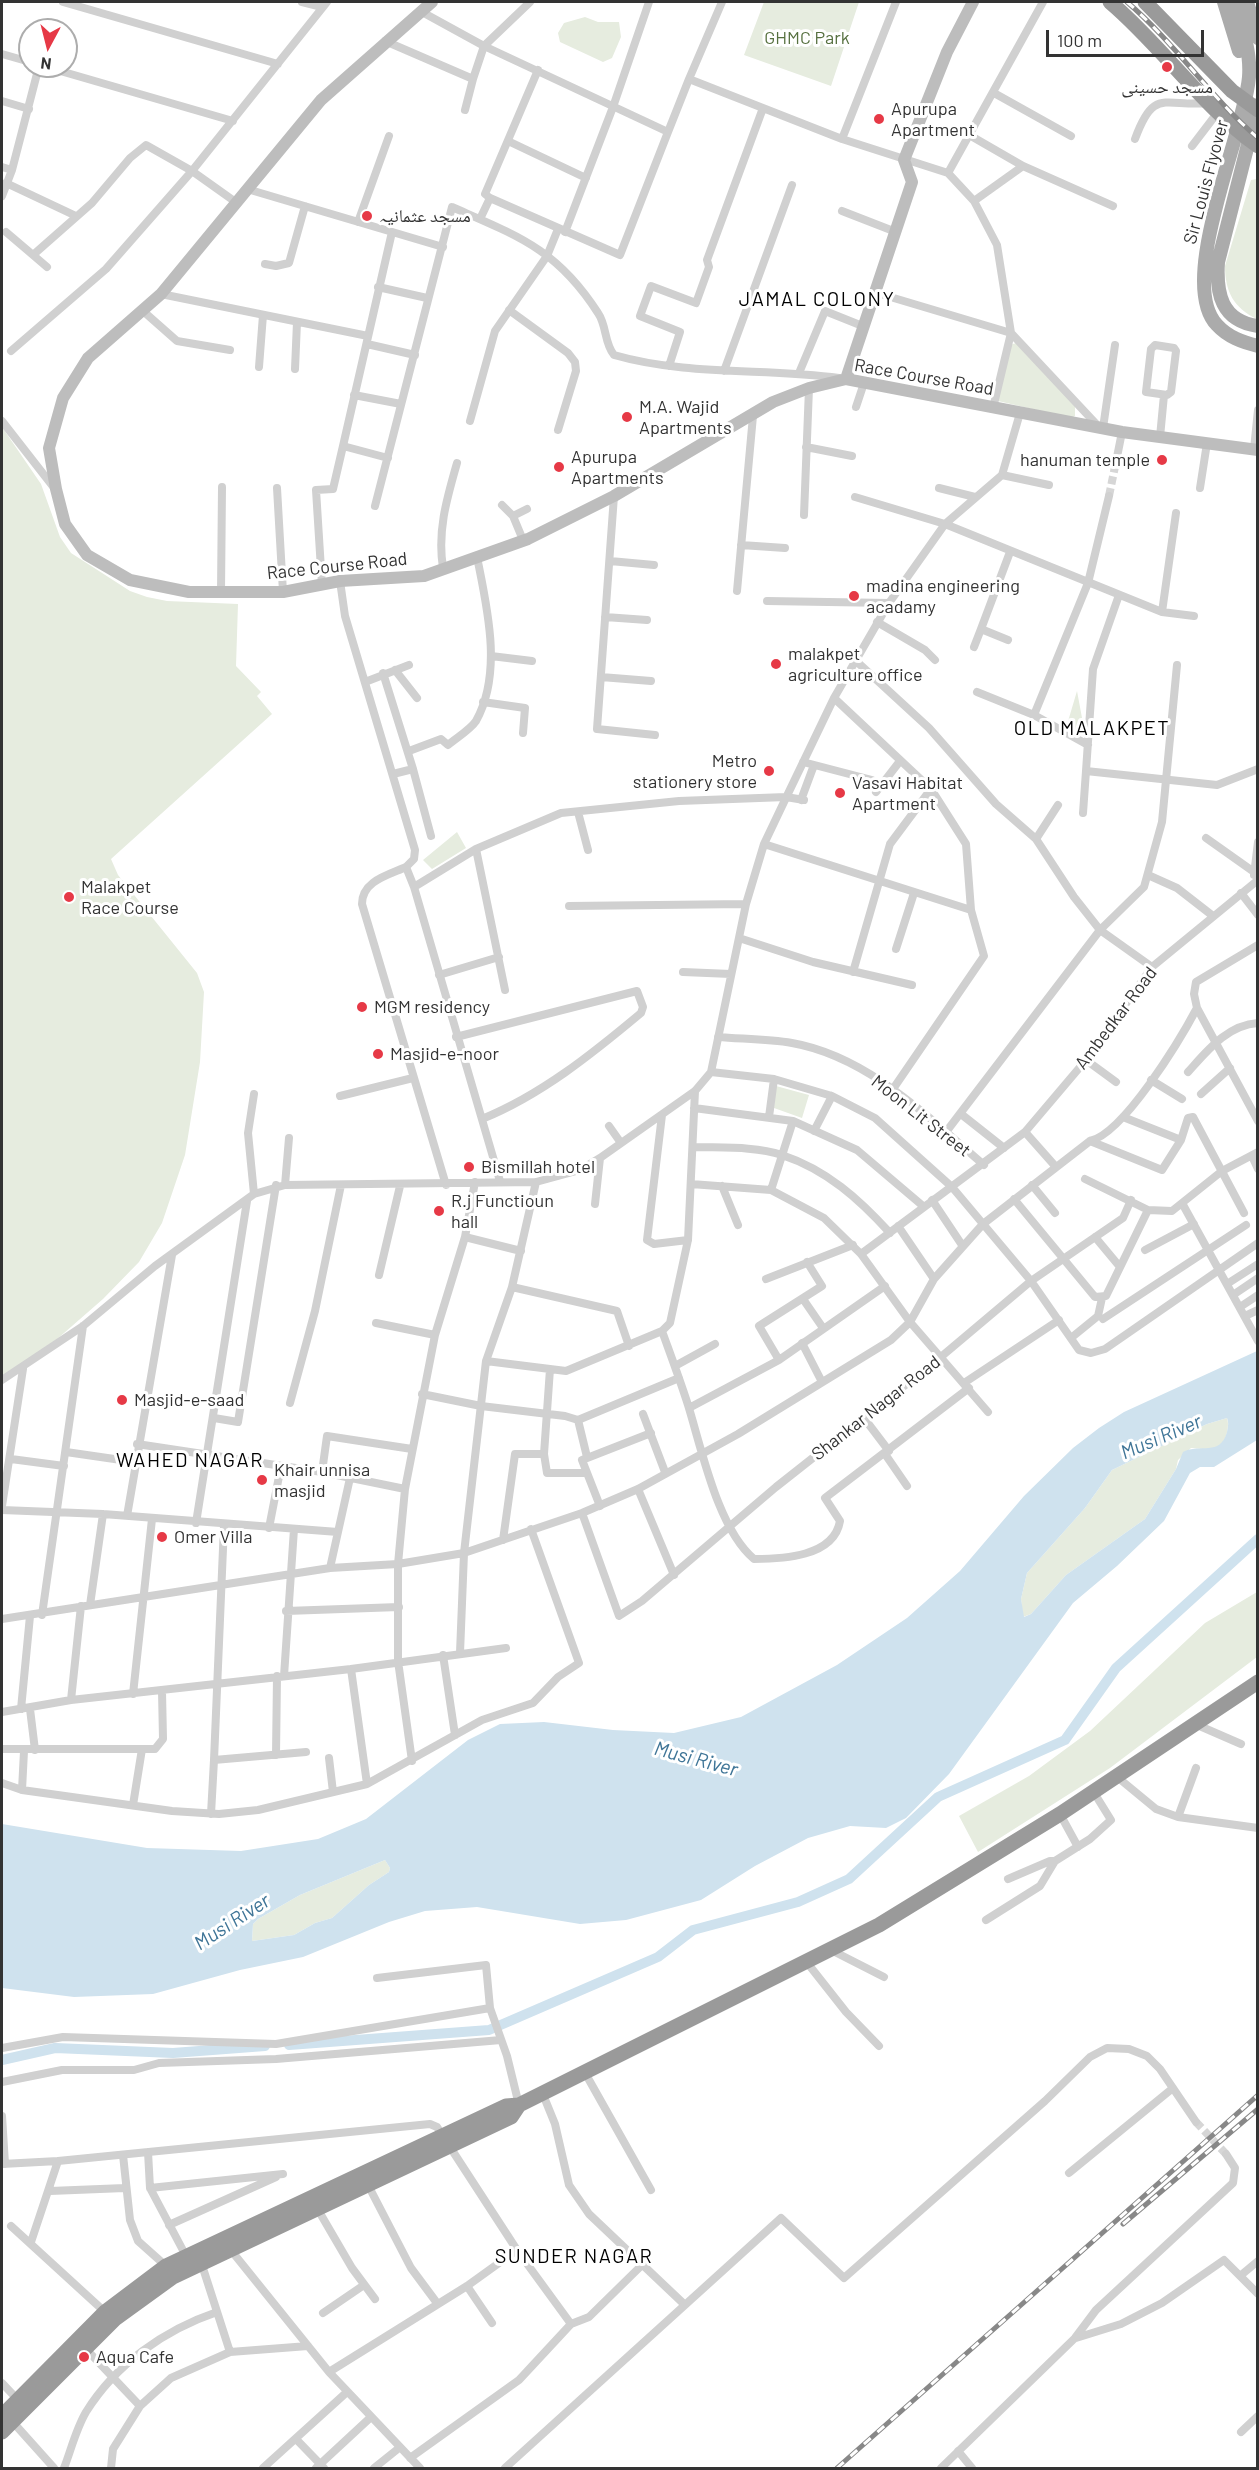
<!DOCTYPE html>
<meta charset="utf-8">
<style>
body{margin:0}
#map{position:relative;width:1259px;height:2470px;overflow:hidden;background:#fff;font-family:Barlow,sans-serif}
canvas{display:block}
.frame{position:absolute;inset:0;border:3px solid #333;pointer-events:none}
.north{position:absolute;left:18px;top:18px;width:60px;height:60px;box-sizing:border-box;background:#fff;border:2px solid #adadad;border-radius:50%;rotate:187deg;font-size:16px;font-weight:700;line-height:24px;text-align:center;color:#333}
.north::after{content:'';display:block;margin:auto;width:21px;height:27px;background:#e63946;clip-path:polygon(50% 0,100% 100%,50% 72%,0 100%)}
.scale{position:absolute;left:1046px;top:30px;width:158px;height:27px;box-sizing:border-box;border:3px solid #333;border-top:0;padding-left:8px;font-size:18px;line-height:21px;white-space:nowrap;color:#333;-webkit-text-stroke:4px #fff;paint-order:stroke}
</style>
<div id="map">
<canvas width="1259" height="2470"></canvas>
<div class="frame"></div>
<div class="north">N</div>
<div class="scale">100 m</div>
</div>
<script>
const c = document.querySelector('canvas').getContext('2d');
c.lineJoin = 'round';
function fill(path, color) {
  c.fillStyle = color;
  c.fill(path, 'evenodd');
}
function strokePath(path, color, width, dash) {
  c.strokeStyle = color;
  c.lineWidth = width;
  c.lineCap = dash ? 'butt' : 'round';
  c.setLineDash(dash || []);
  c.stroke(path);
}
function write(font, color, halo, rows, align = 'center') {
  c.font = font + ' Barlow,"Noto Naskh Arabic",sans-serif';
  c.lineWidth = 6;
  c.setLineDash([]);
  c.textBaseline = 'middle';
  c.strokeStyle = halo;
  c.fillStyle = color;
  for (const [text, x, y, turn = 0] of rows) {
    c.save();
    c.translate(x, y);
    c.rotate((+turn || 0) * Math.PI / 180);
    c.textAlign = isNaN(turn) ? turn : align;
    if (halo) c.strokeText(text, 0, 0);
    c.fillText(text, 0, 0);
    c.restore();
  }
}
const green = new Path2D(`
 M764,2H859L831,86L744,55Z
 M585,17L598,22H619L621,37L612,58L603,62L560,42L558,33L564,23Z
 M1257,179H1258L1257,319C1234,308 1225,292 1225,266L1251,180Z
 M1016,343L1075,406V416L1071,418L998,401L1010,345Z
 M2,427L41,484L60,537L71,553L130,591L147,597L167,601L238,604L236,666L261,692L257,696L272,714L111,859L118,875L197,973L204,992L200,1062L185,1155L162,1223L139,1262L103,1299L56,1340L2,1376Z
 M1077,691L1085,734L1066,728Z
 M457,832L466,848L432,869L423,860Z
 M776,1086L809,1095L802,1118L774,1108Z
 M1227,1418C1230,1426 1226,1445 1216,1448C1209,1451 1198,1448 1191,1448L1178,1460L1176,1469L1145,1519L1066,1575L1031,1614L1023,1617L1021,1599L1027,1573L1085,1508L1112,1470L1207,1424Z
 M1257,1592V1657L1110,1768L978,1852L959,1816L1029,1776L1090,1731L1205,1623Z
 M385,1860L390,1868L389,1872L369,1885L332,1918L315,1923L294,1935L252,1941L253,1924L258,1919L300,1895Z`);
const water = new Path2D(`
 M1257,1351V1440L1214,1467H1200L1190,1473L1164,1521L1117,1566L1073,1603L949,1774L906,1818L886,1828L850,1826L808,1838L755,1866L701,1900L626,1920L580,1924L477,1907L425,1911L389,1922L303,1957L240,1970L153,1994L74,1997L2,1988V1824L147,1848L241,1851L318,1839L366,1819L468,1740L500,1724L544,1722L613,1730L674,1733L741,1717L837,1665L907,1618L960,1571L1024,1496L1073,1448L1099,1428L1124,1412ZM1227,1418C1229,1423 1228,1427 1227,1432C1220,1457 1200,1443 1183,1452L1176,1469L1145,1519L1066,1575L1031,1614L1024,1617L1021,1599L1027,1573L1085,1508L1112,1470L1207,1424ZM385,1860L390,1868L389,1872L369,1885L332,1918L315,1923L294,1935L252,1941L253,1924L258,1919L300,1895Z`);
const canal = new Path2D(`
 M289,2045L489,2030L658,1957L693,1930L798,1902L849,1879L938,1797L1065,1740L1116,1668L1258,1539
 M2,2060L55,2048L173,2053L265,2046`);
const streetTunnel = new Path2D(`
 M1109,496L1118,452
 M1196,2122L1226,2154`);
const street = new Path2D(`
 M63,2L278,64
 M302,2L322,7
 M422,12L484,46L668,132L689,79L842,139L948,173L974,201L997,245L1011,333L993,408
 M385,41L473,79L465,110
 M2,54L30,62
 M43,66L233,121
 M538,70L485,194L490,198L620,255L668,132
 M473,79L484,46L530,2
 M689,79L722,2
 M994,93L1071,136
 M2,101L29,109
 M971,136L1023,166L1113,206
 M842,139L896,2
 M1135,139C1154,87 1164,107 1209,103
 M508,141L586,178
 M1192,146L1218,112
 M2,167L12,170
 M948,173L1043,2
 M6,183L76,216
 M247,189L443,247
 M2,196L12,170L39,66
 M974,201L1023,166
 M237,203L192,171L327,2
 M842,211L896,232
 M480,219L490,198
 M358,222L389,136
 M6,232L33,255L92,203L130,158L146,145L192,171L106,269L11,351
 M565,232L613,107L649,2
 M33,255L47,267
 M265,264L276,266L289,263L305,206
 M378,287L427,298
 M877,293L1011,333L1099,427
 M161,294L368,336
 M509,310L568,353L575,362L576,371L558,430
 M143,311L177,341L230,350
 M367,344L415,355
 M1155,345L1174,348L1176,351L1171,392L1167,395L1146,392L1151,349Z
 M669,366L680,332L640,316L651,286L696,303L709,267L707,260L763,108
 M259,367L263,315
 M295,369L297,322
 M724,371L792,185
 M799,373L825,311L865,327
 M354,395L401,404
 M856,407L864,383
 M2,421L55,489
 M470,421L495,331L547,256L558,229
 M1103,428L1115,345
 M1160,437L1164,395
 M343,446L392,232
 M806,447L852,456
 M1254,449L1258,410
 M1118,452L1122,432
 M1002,475L1049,485
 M277,488L283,592
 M939,488L975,497
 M1200,488L1207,443
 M614,496L597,729L655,735
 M855,497L945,524L1162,612L1194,616
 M502,505L513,516L523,540
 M375,506L452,207C518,236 557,249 598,313C607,326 604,343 614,355C687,376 765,368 839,378
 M804,515L809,388
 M513,516L527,509
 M741,545L785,548
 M610,561L654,565
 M443,568C437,531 447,498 457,463
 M340,581L345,616L415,850L414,859L406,867
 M322,585L316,490L333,489L343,446L388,458
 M737,591L753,416
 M221,592L222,487
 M1119,595L1093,669L1086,771L1217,785L1258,769
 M767,601L889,603
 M1162,612L1176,513
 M605,617L647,620
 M877,622L925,650L935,660
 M981,629L1010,552
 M974,647L981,629L1008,640
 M491,656L532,661
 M855,660L929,728L996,804L1036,839L1074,897L1100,930L1152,967
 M395,670L417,698
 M383,673L413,769
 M601,677L651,681
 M365,682L409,665
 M977,692L1034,715L1088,745
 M834,698L931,789L966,844L971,910L984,956L893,1089
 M483,702L525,708L523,733
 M1034,715L1088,583L1109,496
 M409,751L441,739L448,745C456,738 470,730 476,721C503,673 487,607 477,557
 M803,762L872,780
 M393,774L413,769L431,836
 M876,792L900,761
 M801,800L814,765
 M578,812L588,850
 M1083,813L1086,771
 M1206,838L1254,872
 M1036,839L1058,805
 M764,844L971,910
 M476,849L505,990
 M1148,875L1177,888L1213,916
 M1254,875L1258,842
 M414,887L406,867C388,875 362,881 362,904L446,1185
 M1241,893L1258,915
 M569,906L746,904
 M739,938L813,962L912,985
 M896,949L914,893
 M683,972L731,974
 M853,972L890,844L931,789
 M439,975L499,957
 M1197,1008L1258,1121
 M456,1037L637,991L643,1007L641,1013C592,1054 541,1095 482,1119
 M718,1037C742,1039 768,1039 792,1043C867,1056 928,1117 984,1165
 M1086,1060L1116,1082
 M711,1072L774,1079L832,1096L875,1118L952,1187L1031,1281L1079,1350L1091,1353L1105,1349L1258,1243
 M1188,1072C1207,1051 1227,1025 1258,1023
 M1151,1080L1182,1099
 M1201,1094L1230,1068
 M340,1096L413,1078
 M694,1108L793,1121L857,1150L923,1206
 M961,1114L1004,1148
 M662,1115L647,1240L654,1244L688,1240
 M769,1117L774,1079
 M1123,1117L1181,1140
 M609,1126L621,1143
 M814,1131L832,1096
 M946,1132L1100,930L1144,887L1162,822L1177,665
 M1025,1132L1056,1167
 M1090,1141L1162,1170L1181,1140L1188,1118L1193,1117L1244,1213
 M694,1147C722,1148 755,1146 782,1155C827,1170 859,1199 890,1233
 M1252,1156L1258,1169
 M1085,1179L1148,1210
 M500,1181L414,887L476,849L561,813L679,801L786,797L804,800
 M691,1184L771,1190L824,1218L861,1254L910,1322L988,1412
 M285,1185L289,1138
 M1032,1185L1055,1213
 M722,1186L738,1225
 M771,1190L793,1121
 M254,1194L248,1133L254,1094
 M1014,1199L1095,1297L1106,1296L1148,1210L1172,1211L1222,1171L1258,1152
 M932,1200L962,1245
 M1182,1203L1258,1341
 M595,1204L600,1158
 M898,1226L934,1279
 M465,1237L521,1251
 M1095,1237L1120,1267
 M1145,1250L1194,1224
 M861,1254L1025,1132L1086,1060L1152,967L1258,880
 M379,1275L400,1186
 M766,1279L853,1245
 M1227,1284L1258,1264
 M512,1287L617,1311L629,1346
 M1233,1295L1258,1278
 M803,1299L823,1328
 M1240,1307L1258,1295
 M1245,1316L1258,1310
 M1103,1319L1246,1225
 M376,1323L435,1335
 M662,1331L670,1323L688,1240L695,1091
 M1071,1338L1098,1316L1102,1298
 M802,1343L822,1382
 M779,1360L759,1326L822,1286L807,1262
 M486,1361L566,1371L662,1331C671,1356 680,1380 688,1405C702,1450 718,1529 754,1559C782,1559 834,1557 840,1521L825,1498L969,1388
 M675,1366L715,1344
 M2,1380L83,1326L155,1266L254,1194L285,1185L536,1182L580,1170L600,1158L695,1091L711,1072L746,904L764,844L784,802L834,698L889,603L945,524L1002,475L1020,413
 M964,1383L1059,1320
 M422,1394L481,1406L565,1416L578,1420
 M290,1403L315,1311L341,1185
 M689,1408L779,1360L885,1286
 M643,1414L665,1472
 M214,1418L238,1422L276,1185
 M864,1418L889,1451
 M137,1444L322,1472L405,1489
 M66,1452L135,1462
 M544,1454L547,1473H586
 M885,1454L907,1486
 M587,1457L578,1420L679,1378
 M11,1459L64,1466
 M322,1472L327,1436L412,1449
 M638,1489L674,1575
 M2,1506L23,1369
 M600,1506L582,1460L651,1433
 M2,1510L103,1514L338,1532
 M582,1513L619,1616L642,1601L776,1487L942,1356L1031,1281L1123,1218L1131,1200
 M127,1516L172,1255
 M196,1523L247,1201
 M224,1525L214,1760L306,1752
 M269,1528L281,1466
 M503,1540L515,1454H544L550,1369
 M330,1568L350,1478
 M90,1605L103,1514
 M286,1611L399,1607
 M42,1615L83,1326
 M2,1619L330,1568L398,1564L464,1553L582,1513L638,1489L738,1434L891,1340L910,1322L934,1279L983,1224L1090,1141C1124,1133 1180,1040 1197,1008L1194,994L1196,982L1258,945
 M460,1653L464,1553L486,1361L512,1287L536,1182
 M443,1655L455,1735
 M351,1669L367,1784
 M284,1676L294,1529
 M133,1694L152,1519
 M71,1700L81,1606
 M21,1709L30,1616
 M30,1709L35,1750
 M2,1712L71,1700L351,1669L506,1648
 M1195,1724L1241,1744
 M2,1749H155L163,1739L162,1691
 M276,1755L277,1676
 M329,1758L333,1792
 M412,1761L398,1661V1564L405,1489L435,1335L465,1237L475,1182
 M1116,1776L1156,1809L1178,1817L1258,1828
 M2,1783L22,1790L172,1811L219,1814L258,1810L367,1784L482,1720L533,1703L558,1677L579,1663L531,1529
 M22,1790L24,1751
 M133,1805L142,1749
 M211,1814L214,1760
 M1060,1814L1078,1847
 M1178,1817L1196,1768
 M1008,1879L1050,1861H1055
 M986,1920L1040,1886L1055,1861L1090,1839L1111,1820L1093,1791
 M831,1950L884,1977
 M805,1960L846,2012L879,2046
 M377,1978L486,1965L490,2008L507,2056L519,2105
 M2,2048L63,2037L276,2044L490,2008
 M584,2071L651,2190
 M2,2082L62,2070H134L159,2063L276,2059L501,2040
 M542,2092L555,2124L569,2185L589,2214L685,2305
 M2,2116L5,2164
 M148,2152L150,2188L186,2256
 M123,2155L130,2220L138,2241L166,2266
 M2,2164L58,2161L430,2124L437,2127L517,2250L571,2324
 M1069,2173L1173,2088
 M368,2185L411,2268L437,2303
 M150,2188L283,2174
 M50,2191L125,2188
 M317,2208L352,2268L375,2299
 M169,2225L276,2177
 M11,2226L105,2312
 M31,2242L58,2161
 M230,2249L329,2372L420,2468
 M201,2262L230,2352
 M1240,2276L1258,2261
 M467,2286L492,2323
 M323,2313L364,2285
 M1076,2338L1121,2324L1162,2303L1224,2260L1258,2294
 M85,2348L140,2406
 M329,2372L467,2286L517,2250
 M2,2383L18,2400
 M11,2420L54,2468
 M1241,2432L1258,2416
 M296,2439L324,2468
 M958,2451L972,2468
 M410,2458L519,2380L571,2324L589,2317L641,2266
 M64,2468C71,2450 76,2429 86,2412C116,2364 164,2330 217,2312
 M111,2468L113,2449L140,2406L171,2378L230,2352L308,2346
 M263,2468L347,2392
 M316,2468L371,2417
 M374,2468L399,2448
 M505,2468L781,2218L844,2278L1045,2101L1090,2057L1107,2048L1129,2049L1147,2056L1160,2069L1196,2122
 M941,2468L1075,2338L1096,2310L1233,2183L1235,2168L1226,2154`);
const secondary = new Path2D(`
 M432,2L321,100L161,294L88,358L63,398L49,448L56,489L65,524L87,555L130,580L189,592H283L340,581L424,576L528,539L614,496L773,402L809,388L846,379L1122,432L1258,450
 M846,379L912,182L904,160L947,52L973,2`);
const primary = new Path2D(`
 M1224,2L1239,51
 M1234,2C1242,27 1251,51 1249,77C1244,135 1176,282 1217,325C1228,337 1242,342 1258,346
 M1247,2L1258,38
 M1258,105L1218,262C1216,293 1221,321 1258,326`);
const highway = new Path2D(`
 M1110,2C1162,46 1202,106 1258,146
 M1145,2L1232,91L1258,110
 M2,2416L105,2312L166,2266L506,2106L519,2105L879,1925L1060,1814L1258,1682
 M2,2432L115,2319L173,2277L511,2117L519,2105`);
const rail = new Path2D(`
 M1127,2C1175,43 1210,97 1258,138
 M1123,2224L1258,2109
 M837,2468L1258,2095`);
const markers = [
 [1167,67,6,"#e63946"],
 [879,119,6,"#e63946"],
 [367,216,6,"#e63946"],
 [627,417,6,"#e63946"],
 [1162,460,6,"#e63946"],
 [559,467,6,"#e63946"],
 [854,596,6,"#e63946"],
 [776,664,6,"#e63946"],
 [769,771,6,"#e63946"],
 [840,793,6,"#e63946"],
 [69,897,6,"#e63946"],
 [362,1007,6,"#e63946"],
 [378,1054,6,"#e63946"],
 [469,1167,6,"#e63946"],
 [439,1211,6,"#e63946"],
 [122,1400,6,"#e63946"],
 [262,1480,6,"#e63946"],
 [162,1537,6,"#e63946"],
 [84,2357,6,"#e63946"]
];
const parkNames = [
 ["GHMC Park",807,38]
];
const poiNames = [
 ["مسجد حسینی",1167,87,"center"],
 ["Apurupa",891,109],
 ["Apartment",891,130],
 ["مسجد عثمانیہ",379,216],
 ["M.A. Wajid",639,407],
 ["Apartments",639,428],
 ["Apurupa",571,457],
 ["Apartments",571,478],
 ["hanuman temple",1150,460,"right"],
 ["madina engineering",866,586],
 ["acadamy",866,607],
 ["malakpet",788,654],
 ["agriculture office",788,675],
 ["Metro",757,761,"right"],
 ["stationery store",757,782,"right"],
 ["Vasavi Habitat",852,783],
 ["Apartment",852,804],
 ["Malakpet",81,887],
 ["Race Course",81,908],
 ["MGM residency",374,1007],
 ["Masjid-e-noor",390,1054],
 ["Bismillah hotel",481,1167],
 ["R.j Functioun",451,1201],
 ["hall",451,1222],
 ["Masjid-e-saad",134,1400],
 ["Khair unnisa",274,1470],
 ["masjid",274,1491],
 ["Omer Villa",174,1537],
 ["Aqua Cafe",96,2357]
];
const streetNames = [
 ["Sir Louis Flyover",1206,182,-75],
 ["Race Course Road",924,377,10],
 ["Race Course Road",337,566,-6],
 ["Ambedkar Road",1116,1018,-53],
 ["Moon Lit Street",921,1116,38],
 ["Shankar Nagar Road",876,1408,-38]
];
const neighbourhoodNames = [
 ["JAMAL COLONY",817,299],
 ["OLD MALAKPET",1092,728],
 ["WAHED NAGAR",190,1460],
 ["SUNDER NAGAR",574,2256]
];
const waterNames = [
 ["Musi River",1161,1437,-23],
 ["Musi River",696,1759,15],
 ["Musi River",232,1922,-33]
];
fill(green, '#e6ecdf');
fill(water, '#cfe2ee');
strokePath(canal, '#cfe2ee', 10);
strokePath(streetTunnel, '#d6d6d6', 8, [8, 4]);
strokePath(street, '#d0d0d0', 8);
strokePath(secondary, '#bdbdbd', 12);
strokePath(primary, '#ababab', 14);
strokePath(highway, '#9a9a9a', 15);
strokePath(rail, '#888', 5);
strokePath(rail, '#fff', 3, [9]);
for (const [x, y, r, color] of markers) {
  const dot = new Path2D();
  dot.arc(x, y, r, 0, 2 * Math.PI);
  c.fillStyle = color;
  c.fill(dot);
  strokePath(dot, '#fff', 2);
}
write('18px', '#56703f', '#fff', parkNames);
write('18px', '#333', '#fff', poiNames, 'left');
write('18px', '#333', '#fff', streetNames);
c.letterSpacing = '1.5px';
write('20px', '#000', '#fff', neighbourhoodNames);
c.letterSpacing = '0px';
write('italic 20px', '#3f7597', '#fff', waterNames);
</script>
